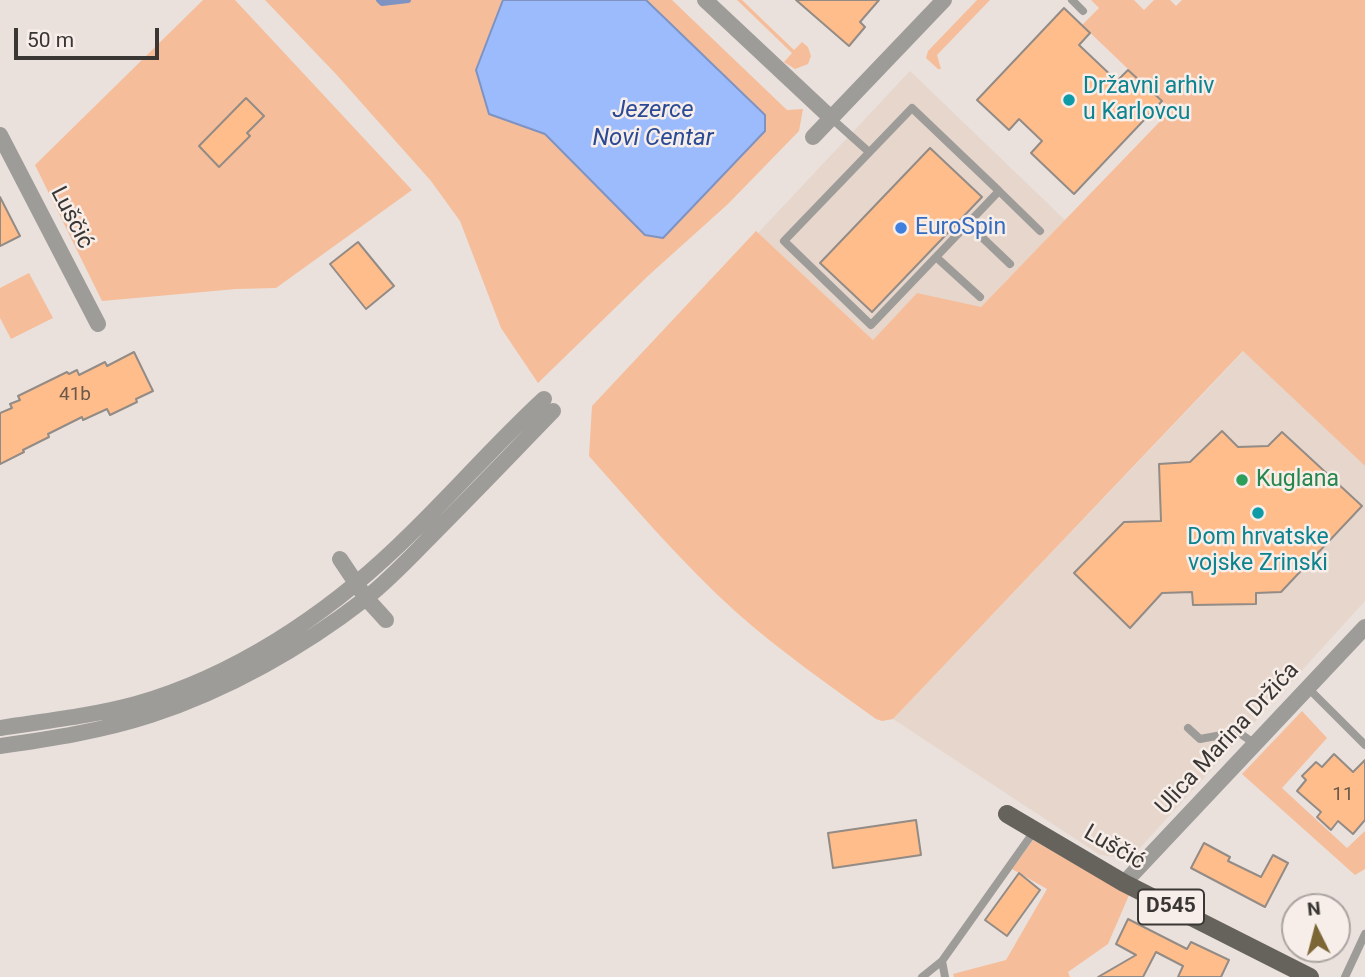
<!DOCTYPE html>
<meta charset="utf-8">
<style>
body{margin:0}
#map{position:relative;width:1365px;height:977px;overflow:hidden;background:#eae1dc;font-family:Roboto,sans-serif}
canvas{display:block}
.north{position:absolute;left:1281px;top:893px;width:70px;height:70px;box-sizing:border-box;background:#f7eee9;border:2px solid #aba4a1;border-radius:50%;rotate:354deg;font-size:19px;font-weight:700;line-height:28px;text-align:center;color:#393634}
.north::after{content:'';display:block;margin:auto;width:24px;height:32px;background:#7c6636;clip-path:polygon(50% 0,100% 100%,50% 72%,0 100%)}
.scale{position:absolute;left:14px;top:28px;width:145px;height:32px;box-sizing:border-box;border:4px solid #393634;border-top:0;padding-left:9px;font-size:21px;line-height:24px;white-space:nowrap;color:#393634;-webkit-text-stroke:5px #f7eee9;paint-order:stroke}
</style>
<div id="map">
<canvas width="1365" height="977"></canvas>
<div class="north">N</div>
<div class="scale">50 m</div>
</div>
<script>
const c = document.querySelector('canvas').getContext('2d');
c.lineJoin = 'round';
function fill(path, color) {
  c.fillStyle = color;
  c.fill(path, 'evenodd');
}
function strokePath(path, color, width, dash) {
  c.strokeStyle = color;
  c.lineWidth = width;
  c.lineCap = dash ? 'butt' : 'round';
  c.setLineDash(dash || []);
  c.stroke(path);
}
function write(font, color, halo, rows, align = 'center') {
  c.font = font + ' Roboto,sans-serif';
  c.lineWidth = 5;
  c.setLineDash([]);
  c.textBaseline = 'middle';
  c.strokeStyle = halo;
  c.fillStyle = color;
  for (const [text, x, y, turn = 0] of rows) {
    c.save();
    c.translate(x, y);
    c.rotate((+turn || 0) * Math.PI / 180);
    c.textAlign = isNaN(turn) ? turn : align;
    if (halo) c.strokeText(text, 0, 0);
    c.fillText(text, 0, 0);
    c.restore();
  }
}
const built = new Path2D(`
 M910,71L1065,220L980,308L917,293L873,340L758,233Z
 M1244,351L1365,466V601L1138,850L1124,858L1100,855L893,719Z`);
const green = new Path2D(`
 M203,0H235L412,190L276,288L236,289L102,301L35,165Z
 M265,0H503L476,70L528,127L545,134L645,235L663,237L765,131V115L646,0H672L787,110L803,109L799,131L728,204L649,275L538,383L501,328L460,221L431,181L335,73Z
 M737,0H742L794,50L802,42L808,47L811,56L808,64L795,69L784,62L792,53Z
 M977,0H990L937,55L941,69H938L926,58L928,51Z
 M1091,0H1134L1144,10L1154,0H1170L1176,6L1182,0H1365V466L1243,351L893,719L882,721L876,719C829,685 780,651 736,612C683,564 636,509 589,456L592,406L756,231L873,340L917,293L981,307L1171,110L1082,25L1099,8Z
 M29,273L53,318L11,339L0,318V288Z
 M1302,711L1327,738L1282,788L1347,848L1365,831V869L1355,875L1242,774Z
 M1033,840L1129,895L1108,944L1068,972L1070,977H954L953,974L1006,960L1047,889L1012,869Z`);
const water = new Path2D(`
 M503,0H646L765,115V131L663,238L645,235L545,134L489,114L476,70Z`);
const stream = new Path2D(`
 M379,0L382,3L408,0`);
const building = new Path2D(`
 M796,0H879L860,22L865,27L849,46Z
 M1064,8L1090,33L1079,45L1117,81L1128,70L1162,101L1074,194L1031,153L1042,141L1019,119L1009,130L977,100Z
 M246,98L264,116L247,133L250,136L219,167L199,146Z
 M930,148L982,197L872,312L820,263Z
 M0,197L20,236L0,246Z
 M358,242L394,286L366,309L330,264Z
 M134,352L153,391L136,399L137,402L110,415L107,409L83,420L82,417L48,434L49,437L23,450L24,452L0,464V413L12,408L10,404L20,400L18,396L67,372L69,374L77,370L79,375L105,362L107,366Z
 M1222,431L1238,447L1268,446L1282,432L1362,506L1281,592L1256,593V604L1193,605L1192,592L1162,593L1130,628L1074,573L1124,522L1161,521L1159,464L1190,462Z
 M1334,754L1353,772L1365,760V820L1353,834L1338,821L1331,830L1317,817L1321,812L1297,791L1306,780L1302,776L1316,762L1322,767Z
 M916,820L921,855L833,868L828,833Z
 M1204,843L1230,857L1228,861L1261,877L1273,855L1288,863L1265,907L1191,868Z
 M1019,873L1040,890L1007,936L985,920Z
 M1128,919L1187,949L1191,942L1229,960L1221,977H1178L1183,966L1156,952L1143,977H1098L1136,955L1116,944Z`);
const lane = new Path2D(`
 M1072,0L1083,11
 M912,108L999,191L871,325L784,241Z
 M831,118L869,152
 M999,191L1040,231
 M968,224L1010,264
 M936,257L980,297
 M1308,688L1365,745
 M1188,728L1200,739L1238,732L1255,744
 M942,961L1035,830
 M922,977L942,961L945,977
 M1345,977L1365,934`);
const street = new Path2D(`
 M705,0L831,118
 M0,135L98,324
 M813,137L944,0
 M340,559L366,598L386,620
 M0,728C45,721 92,716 136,704C234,676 325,616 398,546C448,499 493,446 544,399
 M0,746C50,739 102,731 151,715C227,690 302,648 365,599C393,577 417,550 442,525C479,488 516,449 553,411
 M1124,883L1365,627`);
const primary = new Path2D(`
 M1007,814L1124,883L1310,977`);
const markers = [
 [1069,100,7,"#0f9aa8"],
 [901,228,7,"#3f7fe0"],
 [1242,480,7,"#2e9e5b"],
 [1258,513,7,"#0f9aa8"]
];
const numberNames = [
 ["41b",75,395],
 ["11",1343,795]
];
const shields = [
 [1171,907,66]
];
const shieldNames = [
 ["D545",1171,907]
];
const cultureNames = [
 ["Državni arhiv",1083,87],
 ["u Karlovcu",1083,113],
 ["Dom hrvatske",1258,538,"center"],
 ["vojske Zrinski",1258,564,"center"]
];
const streetNames = [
 ["Luščić",71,218,63],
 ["Ulica Marina Držića",1228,739,-47],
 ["Luščić",1114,848,30]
];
const shopNames = [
 ["EuroSpin",915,228]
];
const leisureNames = [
 ["Kuglana",1256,480]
];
const waterNames = [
 ["Jezerce",653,111],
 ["Novi Centar",653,139]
];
fill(built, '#e6d6cc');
fill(green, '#f5bd9a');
fill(water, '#9cbbfd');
strokePath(water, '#7e93c1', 2);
strokePath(stream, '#7e93c1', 6);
fill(building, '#ffbd8b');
strokePath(building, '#938b86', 2);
strokePath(lane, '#9e9c99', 8);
strokePath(street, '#9e9c99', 16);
strokePath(primary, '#66625c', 18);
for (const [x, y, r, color] of markers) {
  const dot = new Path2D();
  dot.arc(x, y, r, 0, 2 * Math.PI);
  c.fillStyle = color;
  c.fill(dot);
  strokePath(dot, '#f7eee9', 2.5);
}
write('19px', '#6a584a', null, numberNames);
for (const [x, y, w] of shields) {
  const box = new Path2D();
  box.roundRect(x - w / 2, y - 17.5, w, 35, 5);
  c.fillStyle = '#f7eee9';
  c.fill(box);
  strokePath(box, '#393634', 2);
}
write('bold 21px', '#393634', null, shieldNames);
write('23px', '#0d838f', '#f7eee9', cultureNames, 'left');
write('23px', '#393634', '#f7eee9', streetNames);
write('23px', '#366cbe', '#f7eee9', shopNames, 'left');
write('23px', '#27864d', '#f7eee9', leisureNames, 'left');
write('italic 24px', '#2a4a96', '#f7eee9', waterNames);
</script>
